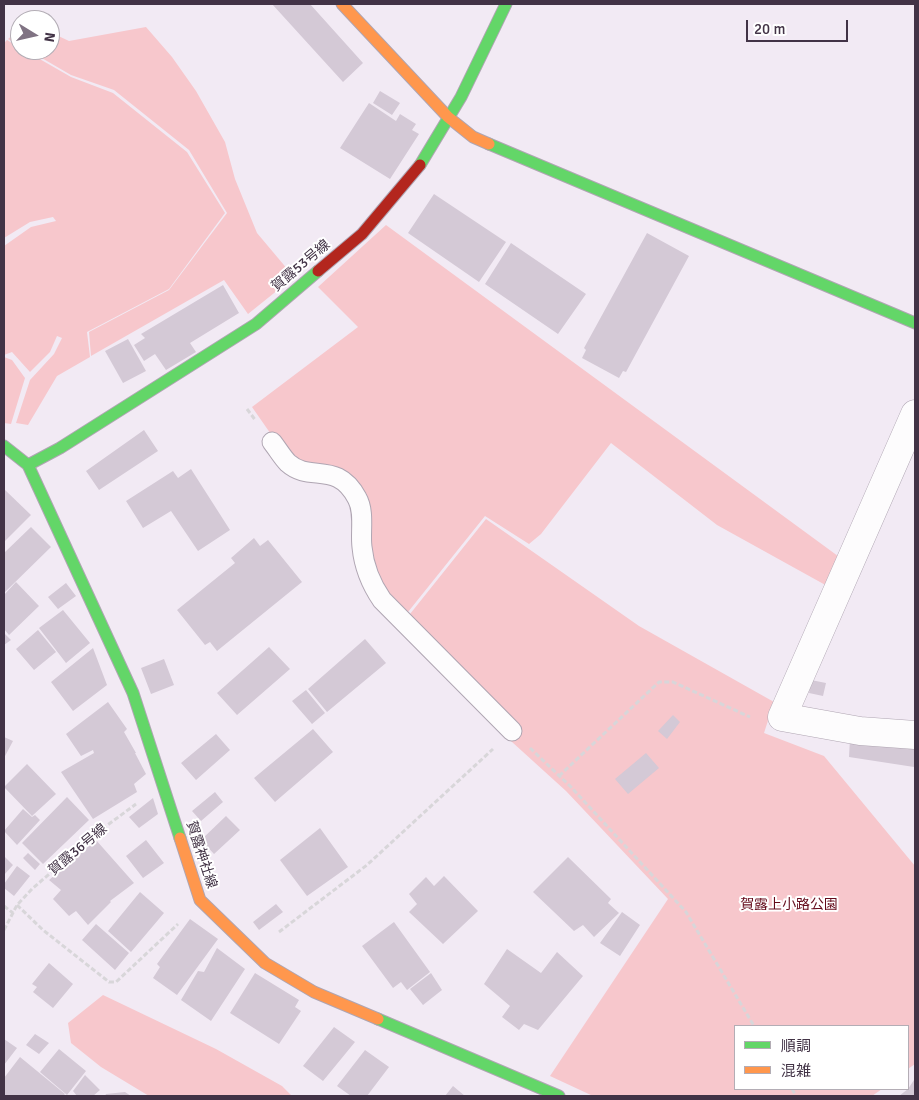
<!DOCTYPE html>
<meta charset="utf-8">
<style>
body{margin:0}
#map{position:relative;width:919px;height:1100px;overflow:hidden;background:#f2eaf4;font-family:Signika,"Noto Sans JP",sans-serif}
canvas{display:block}
.frame{position:absolute;inset:0;border:5px solid #423346;pointer-events:none}
.legend{position:absolute;left:734px;top:1025px;width:175px;height:65px;box-sizing:border-box;background:#fff;border:1px solid #b3adb5;margin:0;padding:6px 9px;list-style:none;font-size:15px;color:#423346}
.legend li{display:flex;align-items:center;gap:10px;height:25px}
.legend b{width:25px;border:1px solid #b3adb5}
.north{position:absolute;left:10px;top:10px;width:50px;height:50px;box-sizing:border-box;background:#fff;border:1px solid #b3adb5;border-radius:50%;rotate:99deg;font-size:14px;font-weight:700;line-height:20px;text-align:center;color:#423346}
.north::after{content:'';display:block;margin:auto;width:18px;height:22px;background:#807383;clip-path:polygon(50% 0,100% 100%,50% 72%,0 100%)}
.scale{position:absolute;left:746px;top:20px;width:102px;height:22px;box-sizing:border-box;border:2px solid #423346;border-top:0;padding-left:6px;font-size:15px;line-height:18px;white-space:nowrap;color:#423346;-webkit-text-stroke:4px #fff;paint-order:stroke}
</style>
<div id="map">
<canvas width="919" height="1100"></canvas>
<div class="frame"></div>
<ul class="legend">
<li><b style="height:6px;background:#63d668"></b>順調</li>
<li><b style="height:6px;background:#ff974d"></b>混雑</li>
</ul>
<div class="north">N</div>
<div class="scale">20 m</div>
</div>
<script>
const c = document.querySelector('canvas').getContext('2d');
c.lineJoin = 'round';
function fill(path, color) {
  c.fillStyle = color;
  c.fill(path, 'evenodd');
}
function strokePath(path, color, width, dash) {
  c.strokeStyle = color;
  c.lineWidth = width;
  c.lineCap = dash ? 'butt' : 'round';
  c.setLineDash(dash || []);
  c.stroke(path);
}
function write(font, color, halo, rows, align = 'center') {
  c.font = font + ' Signika,"Noto Sans JP",sans-serif';
  c.lineWidth = 4;
  c.setLineDash([]);
  c.textBaseline = 'middle';
  c.strokeStyle = halo;
  c.fillStyle = color;
  for (const [text, x, y, turn = 0] of rows) {
    c.save();
    c.translate(x, y);
    c.rotate((+turn || 0) * Math.PI / 180);
    c.textAlign = isNaN(turn) ? turn : align;
    if (halo) c.strokeText(text, 0, 0);
    c.fillText(text, 0, 0);
    c.restore();
  }
}
const green = new Path2D(`
 M146,27L172,57L196,91L225,142L235,179L257,233L294,277L248,314L224,280L91,356L89,332L169,290L227,213L189,150L114,90L71,75L28,50H50V32L69,41Z
 M20,29V46L8,39Z
 M7,40L20,48V50H24L71,77L113,93L187,152L225,213L169,289L87,332L90,357L57,376L28,425L16,423L30,380L54,354L62,338L57,336L50,352L30,372L12,352L4,355V246L31,227L56,221L53,217L30,222L4,238V43Z
 M386,225L842,559L829,587L717,525L611,443L541,534L529,544L485,516L404,617L372,569L364,506L302,464L275,440L252,407L358,327L318,287Z
 M4,357L12,360L25,378L11,424L4,423Z
 M486,519L639,626L774,702L764,733L824,756L915,866V1064L908,1069V1026H735V1089H882L872,1096H593L550,1076L668,899L566,791L501,732L406,619Z
 M103,995L216,1049L282,1086L292,1096H149L101,1067L71,1043L68,1023Z`);
const building = new Path2D(`
 M272,4H310L363,63L343,82Z
 M380,91L400,103L392,115L373,103Z
 M369,103L396,121L400,114L416,124L412,130L419,134L390,179L340,148Z
 M434,194L506,242L479,282L408,233Z
 M647,233L689,256L626,372L623,371L619,378L582,358L586,350L584,348Z
 M511,243L586,294L558,334L485,284Z
 M223,285L239,313L190,343L196,352L166,370L155,354L144,361L134,345L145,338L141,334Z
 M128,339L146,371L123,383L105,351Z
 M144,430L158,451L99,490L86,471Z
 M191,469L230,530L198,551L171,511L143,528L126,501L173,471L178,478Z
 M4,489L31,515L4,542Z
 M31,527L51,547L4,593V553Z
 M254,538L260,546L268,540L302,582L217,651L210,642L205,645L177,610L235,563L231,558Z
 M16,582L39,606L9,635L4,629V595Z
 M66,583L76,596L58,609L48,597Z
 M63,610L90,643L66,663L39,628Z
 M38,630L56,652L34,670L16,649Z
 M4,633L11,640L4,645Z
 M365,639L386,663L327,712L308,689Z
 M269,647L290,669L237,715L217,693Z
 M93,648L107,685L73,711L51,682Z
 M164,659L174,685L151,694L141,668Z
 M811,680L826,683L823,696L809,693Z
 M306,690L325,713L312,724L292,701Z
 M108,702L127,729L124,732L136,753H135L146,774L134,784L137,792L93,819L61,772L94,753L93,750L81,756L66,734Z
 M673,715L680,722L667,739L658,731Z
 M313,729L333,752L275,802L254,778Z
 M216,734L230,750L196,780L181,763Z
 M4,737L13,741L4,758Z
 M850,738L915,748L914,767L849,757Z
 M646,753L659,768L628,794L615,779Z
 M27,764L56,794L32,816L4,787Z
 M215,792L223,802L201,821L192,811Z
 M67,797L89,820L43,864L22,843Z
 M153,798L158,814L139,828L129,817Z
 M23,809L32,817L35,815L40,820L17,845L4,831Z
 M226,816L240,830L214,854L201,840Z
 M320,828L348,867L307,896L280,860Z
 M96,840L134,883L110,901L111,902L88,925L76,911L69,916L53,899L61,890L49,880Z
 M146,840L164,863L143,878L126,856Z
 M28,853L40,864L35,870L23,858Z
 M4,856L13,865L4,875Z
 M568,857L611,899L608,903L619,913L594,937L583,925L574,931L533,892Z
 M17,866L30,876L14,896L4,888V884Z
 M444,876L478,911L443,944L409,912L417,904L409,894L426,877L434,886Z
 M140,892L164,913L131,952L108,931Z
 M276,904L283,912L259,930L253,922Z
 M622,912L640,925L620,956L600,943Z
 M190,919L218,939L177,995L153,978L160,967L157,964Z
 M394,922L430,972L407,990L401,982L393,988L362,946Z
 M96,924L129,953L115,970L82,940Z
 M217,948L245,969L211,1021L181,1000L198,971L204,972Z
 M507,949L541,973L557,952L583,976L538,1030L524,1024L519,1030L502,1017L510,1006L484,984Z
 M49,963L73,984L53,1008L33,992L37,987L32,984Z
 M255,973L299,1000L295,1007L301,1011L279,1044L230,1013Z
 M431,973L442,990L423,1005L410,989Z
 M334,1027L355,1042L323,1081L303,1066Z
 M35,1034L49,1043L39,1054L26,1045Z
 M4,1039L17,1048L4,1065Z
 M59,1049L86,1071L67,1095L40,1072Z
 M365,1050L389,1067L367,1096H351L337,1086Z
 M20,1057L65,1094L63,1096H4V1078Z
 M85,1075L100,1090L93,1096H77L73,1091Z
 M914,1080L915,1096H899L908,1089Z
 M453,1086L465,1096H445Z
 M125,1092L131,1096H105L106,1094Z`);
const path = new Path2D(`
 M247,409L256,421
 M530,748L571,787L686,912L754,1026
 M559,776L659,682H673L750,717
 M17,905L43,930L109,982H116L178,924
 M4,906L13,913
 M4,930L17,905L32,889L94,835L136,804
 M279,932L367,865L493,749
 M792,1089L796,1096`);
const lane = new Path2D(`
 M272,442C277,448 282,457 288,463C310,483 337,460 357,498C365,512 360,532 362,547C364,568 371,584 382,600L512,731`);
const street = new Path2D(`
 M915,414L782,717L860,731L915,735`);
const fast = new Path2D(`
 M489,144L915,323
 M420,165L461,97L506,4
 M4,446L28,465L133,693L180,838
 M28,465L60,448L256,324L318,271
 M378,1019L559,1096`);
const slow = new Path2D(`
 M342,4L448,117L473,137L489,144
 M180,838L200,900L265,963L314,992L378,1019`);
const jam = new Path2D(`
 M318,271L362,234L420,165`);
const streetNames = [
 ["賀露53号線",301,266,-40],
 ["賀露36号線",78,850,-40],
 ["賀露神社線",201,855,72]
];
const parkNames = [
 ["賀露上小路公園",789,905]
];
fill(green, '#f7c7cc');
fill(building, '#d4c9d6');
strokePath(lane, '#afa5b2', 21);
strokePath(street, '#afa5b2', 29);
strokePath(fast, '#afa5b2', 13);
strokePath(slow, '#afa5b2', 13);
strokePath(jam, '#afa5b2', 13);
strokePath(path, '#d8d6d9', 3, [5, 2.5]);
strokePath(lane, '#fdfcfd', 19);
strokePath(street, '#fdfcfd', 28);
strokePath(fast, '#63d668', 11);
strokePath(slow, '#ff974d', 11);
strokePath(jam, '#b3261e', 11);
write('14px', '#423346', '#fff', streetNames);
write('14px', '#640b1b', '#fff', parkNames);
</script>
